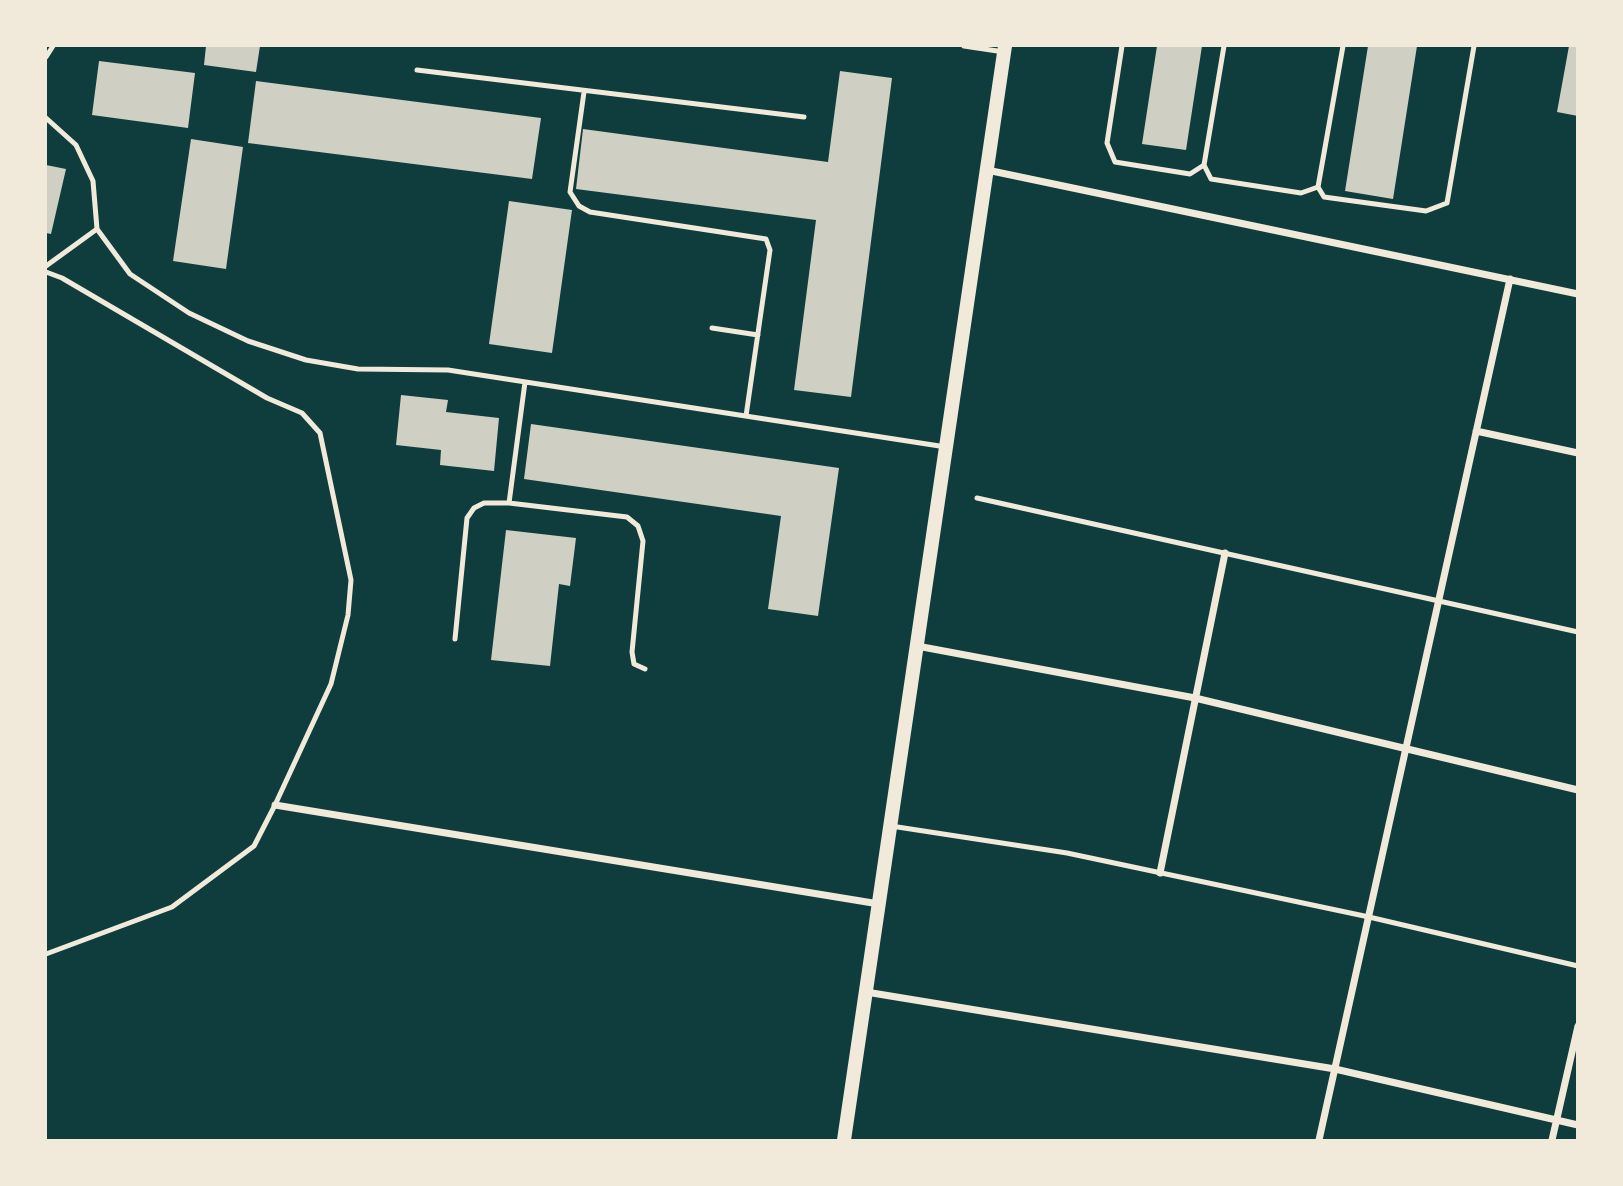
<!DOCTYPE html>
<style>
body{margin:0}
#map{position:relative;width:1623px;height:1186px;overflow:hidden;background:#0f3d3e;font-family:"Zilla Slab",serif}
canvas{display:block}
.frame{position:absolute;inset:0;border:47px solid #f1e9da;pointer-events:none}
</style>
<div id="map">
<canvas width="1623" height="1186"></canvas>
<div class="frame"></div>
</div>
<script>
const c = document.querySelector('canvas').getContext('2d');
c.lineJoin = 'round';
function fill(path, color) {
  c.fillStyle = color;
  c.fill(path, 'evenodd');
}
function strokePath(path, color, width, dash) {
  c.strokeStyle = color;
  c.lineWidth = width;
  c.lineCap = dash ? 'butt' : 'round';
  c.setLineDash(dash || []);
  c.stroke(path);
}
const building = new Path2D(`
 M206,46H260L256,72L204,65Z
 M1157,46H1202L1186,150L1142,144Z
 M1368,46H1417L1393,199L1345,191Z
 M1569,46H1578V116L1557,112Z
 M99,61L195,73L188,128L92,115Z
 M840,71L892,78L851,397L794,390L816,220L576,189L583,129L828,162Z
 M256,81L541,118L532,179L248,143Z
 M191,139L243,147L226,269L173,261Z
 M46,165L66,169L51,234L46,233Z
 M509,201L572,210L552,353L489,344Z
 M401,395L448,400L446,412L499,418L494,471L440,465L441,450L396,445Z
 M531,424L839,468L818,616L768,609L781,516L524,479Z
 M506,530L576,538L570,586L559,584L550,666L491,660Z`);
const service = new Path2D(`
 M964,46L1004,52
 M1122,46L1107,143L1115,162L1190,174L1204,165L1211,179L1301,193L1318,187L1324,197L1426,211L1447,203L1474,46
 M46,57L53,46
 M417,70L804,117
 M584,92L570,192L579,206L590,212L766,239L770,250L746,416
 M46,118L76,145L93,181L97,229L130,274L189,313L248,341L306,360L358,369L448,370L946,447
 M1204,165L1224,46
 M1318,187L1343,46
 M46,266L97,229
 M46,272L62,278L267,398L302,413L320,433L351,580L348,615L331,684L275,805L254,846L172,907L46,954
 M712,328L758,335
 M977,498L1578,632
 M509,503L525,382
 M455,639L467,518L474,508L484,503H509L627,517L638,526L643,541L632,652L634,664L645,669
 M891,826L1067,853L1369,917L1578,966`);
const minor = new Path2D(`
 M987,170L1578,294
 M1476,431L1578,453
 M917,646L1195,698L1578,790
 M275,805L879,904
 M1160,873L1225,553
 M866,992L1335,1069L1578,1125
 M1319,1140L1510,279
 M1552,1140L1578,1026`);
const secondary = new Path2D(`
 M844,1140L1005,46`);
fill(building, '#cfcfc3');
strokePath(service, '#f1e9da', 5);
strokePath(minor, '#f1e9da', 7);
strokePath(secondary, '#f1e9da', 14);
</script>
